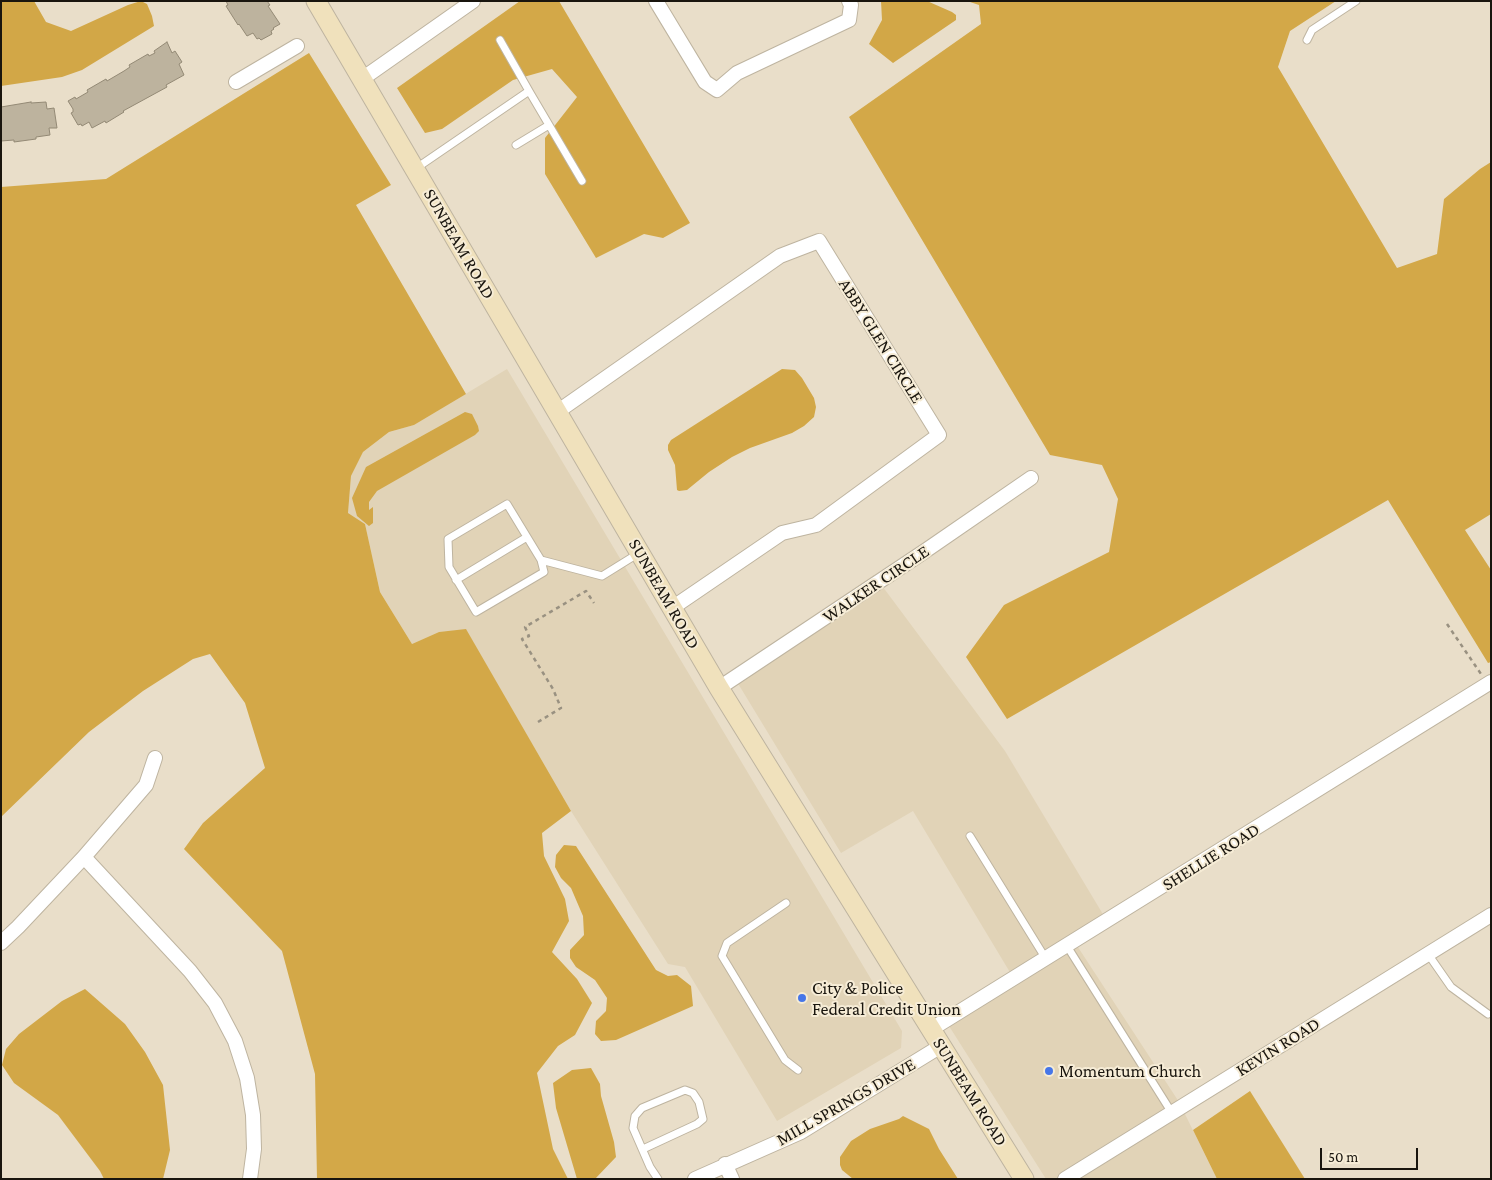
<!DOCTYPE html>
<style>
body{margin:0}
#map{position:relative;width:1492px;height:1180px;overflow:hidden;background:#e9dec9;font-family:"Crimson Pro",serif}
canvas{display:block}
.frame{position:absolute;inset:0;border:2px solid #19150e;pointer-events:none}
.scale{position:absolute;left:1320px;top:1148px;width:98px;height:22px;box-sizing:border-box;border:2px solid #19150e;border-top:0;padding-left:6px;font-size:15px;line-height:18px;white-space:nowrap;color:#19150e;-webkit-text-stroke:4px #f6ecd6;paint-order:stroke}
</style>
<div id="map">
<canvas width="1492" height="1180"></canvas>
<div class="frame"></div>
<div class="scale">50 m</div>
</div>
<script>
const ctx = document.querySelector('canvas').getContext('2d');
ctx.lineJoin = 'round';
function fill(path, color) { ctx.fillStyle = color; ctx.fill(path, 'evenodd'); }
const toPath = rows => new Path2D(rows.map(r => 'M' + r).join(''));
function stroke(path, color, width, dash) { ctx.strokeStyle = color; ctx.lineWidth = width; ctx.lineCap = dash ? 'butt' : 'round'; ctx.setLineDash(dash || []); ctx.stroke(path); }
function write(font, color, halo, rows, align = 'center') {
  ctx.font = font + ' "Crimson Pro",serif'; ctx.lineWidth = 4; ctx.setLineDash([]); ctx.textBaseline = 'middle'; ctx.strokeStyle = halo; ctx.fillStyle = color; for (const [text, x, y, turn = 0] of rows) {
    ctx.save(); ctx.translate(x, y); ctx.rotate((+turn || 0) * Math.PI / 180); ctx.textAlign = isNaN(turn) ? turn : align; if (halo) ctx.strokeText(text, 0, 0); ctx.fillText(text, 0, 0); ctx.restore();
  }
}
fill(toPath([
 [507,369,902,1031,901,1048,777,1121,685,967,668,964,571,811,466,630,439,632,412,644,380,592,365,524,348,513,351,476,363,452,389,432,414,425],
 [874,575,1005,751,1104,916,1072,938,1179,1102,1217,1179,1046,1179,942,1015,1011,974,913,811,841,853,731,672]
]), '#e1d3b7');
fill(toPath([
 [520,1,559,1,690,223,663,238,644,234,596,258,545,174,545,138,577,97,552,69,513,80,442,129,425,133,397,88],
 [967,1,1336,1,1290,31,1278,67,1397,268,1437,254,1444,199,1480,169,1491,162,1491,514,1465,530,1491,570,1491,662,1488,663,1388,500,1007,719,966,657,1004,605,1109,552,1118,499,1102,465,1050,455,849,117,981,24,979,5],
 [309,53,391,185,356,205,466,394,414,425,389,432,363,452,351,476,348,513,365,524,380,592,412,644,439,632,466,629,571,811,542,833,544,856,565,899,569,921,552,952,577,979,592,1003,575,1035,558,1046,537,1073,553,1149,568,1179,317,1179,315,1074,282,951,184,849,203,823,265,768,245,703,210,654,193,659,143,691,89,732,1,817,1,187,106,179],
 [1250,1091,1305,1179,1217,1179,1193,1130]
]), '#d3a848');
fill(toPath([
 [1,1,34,1,46,22,71,31,128,5,141,1,147,4,152,16,154,26,82,70,62,77,1,86],
 [881,1,927,1,952,12,956,15,956,20,893,63,869,44,882,20],
 [782,369,795,370,802,378,814,398,816,407,814,417,804,426,792,433,750,448,732,457,709,472,687,490,679,491,677,490,675,465,668,450,668,445,671,440],
 [465,412,472,414,478,426,479,431,475,435,377,491,369,502,369,510,373,507,373,523,369,526,357,516,352,498,366,467],
 [564,845,576,846,656,970,668,976,677,975,691,986,693,1006,616,1040,601,1041,595,1034,596,1021,606,1011,607,998,595,980,576,967,570,958,570,950,584,935,583,916,571,888,561,878,555,867,556,855],
 [85,989,125,1024,145,1052,163,1085,170,1150,163,1179,104,1179,100,1171,58,1115,14,1083,2,1065,6,1049,19,1034,62,1001],
 [591,1068,600,1084,601,1096,614,1142,616,1157,595,1179,577,1179,556,1108,553,1083,572,1070],
 [903,1116,929,1129,939,1149,958,1179,853,1179,842,1170,840,1165,840,1157,851,1141,870,1129,899,1119]
]), '#d2a747');
const building = toPath([
 [226,1,267,1,270,5,268,6,280,24,273,28,274,29,271,31,272,34,261,40,259,38,257,39,253,33,247,36,239,24,238,25,226,6,228,5,226,1],
 [167,42,172,53,175,51,182,62,179,64,184,75,166,85,167,87,123,111,124,112,106,123,105,121,92,128,89,122,82,126,81,124,78,125,71,113,73,112,73,109,68,101,75,97,76,99,88,92,87,90,106,79,107,81,124,71,130,67,129,65,148,54,149,56,155,53,154,51,167,42],
 [31,102,31,103,46,102,47,109,54,108,57,128,49,128,50,135,36,137,36,139,14,142,14,140,1,141,1,107,31,102]
]);
fill(building, '#bdb39e');
stroke(building, '#938975', 1);
const lane = toPath([
 [500,40,529,91],
 [1307,40,1312,30,1356,1],
 [516,145,549,125],
 [415,169,529,91,582,181],
 [541,560,544,572,476,612,449,567,448,539,507,504,541,560,602,576,639,553],
 [456,580,527,537],
 [970,836,1046,959],
 [786,903,727,943,722,956,785,1060,798,1070],
 [1067,946,1172,1113],
 [1428,954,1451,987,1488,1014],
 [643,1149,697,1124,703,1119,699,1102,693,1093,685,1090,642,1108,635,1116,633,1128,650,1167,658,1179]
]);
const street = toPath([
 [656,1,705,82,717,90,737,73,849,20,851,5,849,1],
 [362,79,473,1],
 [236,82,297,46],
 [557,412,780,256,819,241,939,435,816,525,782,533,672,608],
 [719,688,925,551,1031,478],
 [84,857,190,971,215,1003,235,1041,247,1078,253,1115,254,1149,250,1179],
 [1,943,18,927,84,857,146,785,155,758],
 [930,1030,1491,682],
 [725,1164,732,1179],
 [695,1179,801,1132,941,1046],
 [1065,1179,1491,915]
]);
const secondary = toPath([
 [316,1,719,688,1024,1179]
]);
stroke(lane, '#beb4a0', 9);
stroke(street, '#beb4a0', 16);
stroke(secondary, '#beb4a0', 21);
stroke(toPath([
 [1447,624,1481,674],
 [538,722,561,708,553,689,522,639,529,636,525,627,586,591,594,603]
]), '#999181', 2.5, [4, 4]);
stroke(lane, '#fff', 7);
stroke(street, '#fff', 14);
stroke(secondary, '#f0e1bc', 19);
for (const [x, y, r, color] of [
 [802,998,5,"#4676e8"],
 [1049,1071,5,"#4676e8"]
]) { const dot = new Path2D(); dot.arc(x, y, r, 0, 2 * Math.PI); ctx.fillStyle = color; ctx.fill(dot); stroke(dot, '#f6ecd6', 2); }
write('18px', '#19150e', '#f6ecd6', [
 ["SUNBEAM ROAD",459,244,60],
 ["ABBY GLEN CIRCLE",881,341,58],
 ["WALKER CIRCLE",876,584,-34],
 ["SUNBEAM ROAD",664,594,60],
 ["SHELLIE ROAD",1211,857,-32],
 ["KEVIN ROAD",1278,1047,-32],
 ["SUNBEAM ROAD",970,1092,58],
 ["MILL SPRINGS DRIVE",846,1102,-30]
]);
write('18px', '#19150e', '#f6ecd6', [
 ["City & Police",812,988],
 ["Federal Credit Union",812,1009],
 ["Momentum Church",1059,1071]
], 'left');
</script>
